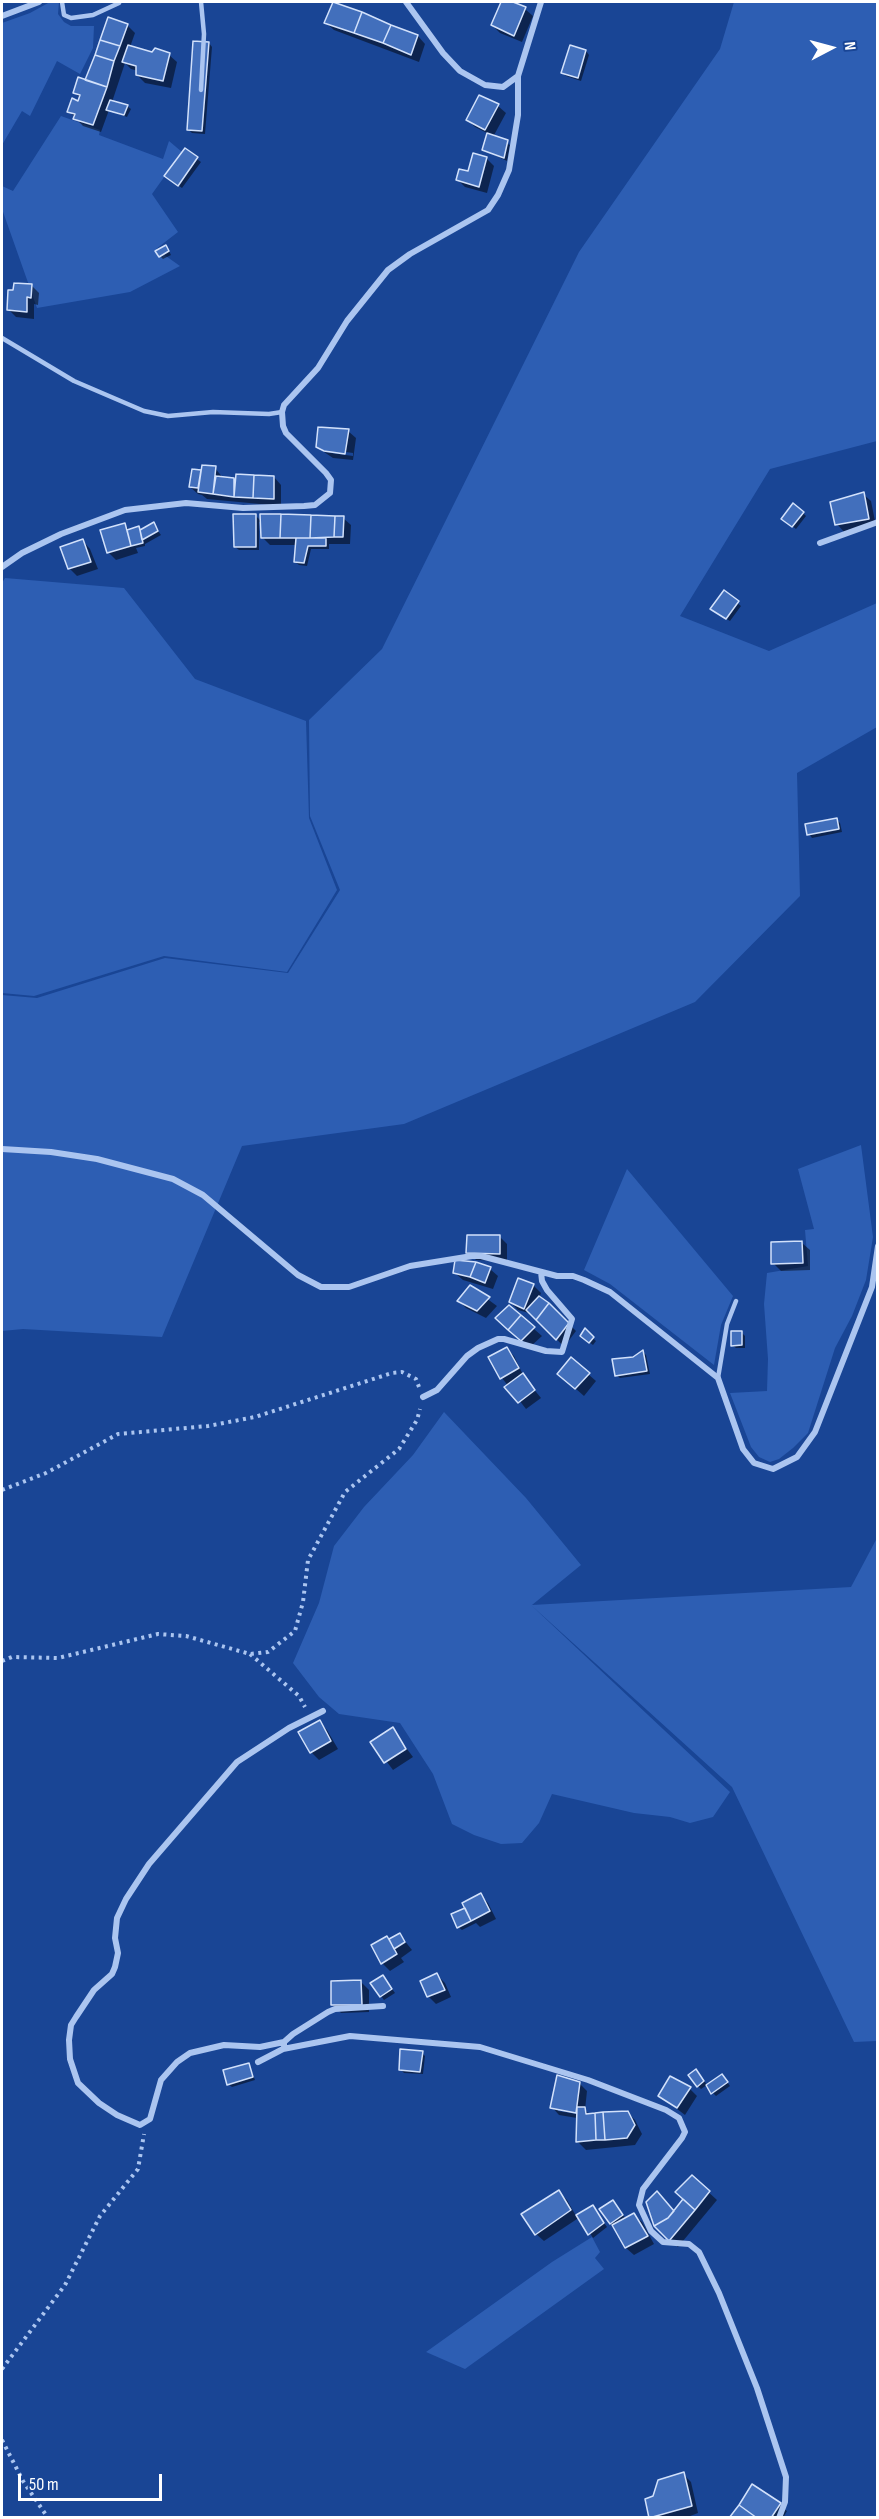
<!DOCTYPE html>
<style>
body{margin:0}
#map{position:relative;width:879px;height:2519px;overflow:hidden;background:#194595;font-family:"Sofia Sans Condensed",sans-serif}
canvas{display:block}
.frame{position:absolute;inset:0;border:3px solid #fff;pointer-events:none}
.north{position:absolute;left:801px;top:18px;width:60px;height:60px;-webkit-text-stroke:4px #194595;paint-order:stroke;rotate:84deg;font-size:16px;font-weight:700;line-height:24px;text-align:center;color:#fff}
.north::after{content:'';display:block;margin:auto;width:21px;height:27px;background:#fff;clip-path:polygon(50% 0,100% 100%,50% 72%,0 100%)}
.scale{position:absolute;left:18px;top:2474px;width:144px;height:27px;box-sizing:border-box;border:3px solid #fff;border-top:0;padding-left:8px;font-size:18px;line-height:21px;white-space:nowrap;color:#fff;-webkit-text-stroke:4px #194595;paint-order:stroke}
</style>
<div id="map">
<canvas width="879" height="2519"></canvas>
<div class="frame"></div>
<div class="north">N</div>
<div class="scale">50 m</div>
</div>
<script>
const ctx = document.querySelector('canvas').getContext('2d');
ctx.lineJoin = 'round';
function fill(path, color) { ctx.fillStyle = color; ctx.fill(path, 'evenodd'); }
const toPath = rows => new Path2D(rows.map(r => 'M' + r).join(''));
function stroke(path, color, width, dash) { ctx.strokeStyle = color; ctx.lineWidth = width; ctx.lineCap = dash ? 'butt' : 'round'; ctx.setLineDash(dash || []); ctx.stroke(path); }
fill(toPath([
 [50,2,59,2,58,14,64,22,71,26,94,26,93,48,80,74,57,61,30,116,22,111,2,145,2,23,30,13],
 [734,2,877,2,877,441,770,469,680,616,769,651,877,603,877,727,797,773,800,896,695,1002,404,1124,242,1146,162,1337,23,1329,2,1331,2,995,37,998,165,958,288,973,340,890,310,816,309,720,382,649,579,252,720,49],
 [61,116,100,130,99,135,163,159,169,141,182,152,152,194,178,232,156,249,180,266,130,292,37,308,2,209,2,186,13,191],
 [5,578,124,588,195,679,306,721,309,818,337,890,287,972,164,956,34,996,2,993,2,583],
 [861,1145,873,1237,866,1280,852,1316,835,1348,808,1433,793,1448,779,1459,770,1462,759,1457,751,1447,730,1393,767,1391,768,1359,764,1304,767,1273,808,1266,805,1230,814,1229,798,1169],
 [627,1169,733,1296,721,1325,714,1365,610,1284,584,1270],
 [444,1412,526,1498,581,1565,532,1605,851,1587,877,1538,877,2041,854,2042,732,1787,531,1605,730,1792,713,1817,690,1823,670,1817,634,1813,552,1794,539,1823,522,1843,501,1844,474,1835,452,1824,433,1774,400,1723,339,1714,319,1697,293,1663,319,1603,334,1546,364,1507,413,1455],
 [592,2237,600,2252,595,2258,604,2269,465,2369,426,2352,552,2262]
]), '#2d5eb3');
fill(toPath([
 [502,2,509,2,525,9,533,16,522,42,500,33,492,25],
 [326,23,418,36,425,44,419,62,334,30],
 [127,25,135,33,130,47,153,53,169,55,177,62,171,88,145,83,137,75,138,71,131,69,125,63,112,102,127,106,131,109,127,117,109,110,101,132,83,126,69,111,80,98,74,92,86,81],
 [209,43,212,47,205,134,192,133,189,130],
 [571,47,586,51,589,55,581,81,566,76,562,73],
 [498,106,506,113,493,137,510,145,507,161,484,150,489,134,475,127,468,120],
 [185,150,201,162,182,188,169,179],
 [486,158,494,166,487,193,465,187,458,180,469,173],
 [169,251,171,255,163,259,160,256],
 [31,285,39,293,38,305,34,304,34,319,16,317,8,309],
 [348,431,356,438,353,460,333,458,324,452,353,456,353,453,324,449,324,452,318,446],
 [215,468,223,478,237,480,274,477,281,485,281,506,207,499,202,495,198,494,190,487,193,471,202,472],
 [863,494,871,501,876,526,844,532,837,524],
 [803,513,806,516,796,529,787,522],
 [255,515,262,522,259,522,259,550,239,550,235,547],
 [343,518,351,525,350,544,329,544,329,549,311,549,307,566,299,565,295,562,297,545,270,545,262,537],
 [124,524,130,531,139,528,141,531,153,524,161,535,145,544,145,546,136,548,138,553,116,560,108,552],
 [83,541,90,549,98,569,77,576,69,568],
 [724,592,741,606,730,621,715,612],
 [837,820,840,823,842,832,812,838,809,834],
 [499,1236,507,1244,507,1261,476,1260,468,1252],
 [802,1243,810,1250,810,1270,781,1271,773,1263],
 [490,1269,498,1276,493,1289,463,1280,455,1273],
 [533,1285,541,1293,539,1298,549,1304,576,1331,564,1347,533,1314,518,1310,510,1302],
 [471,1287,497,1306,486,1318,466,1308,459,1301],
 [509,1307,542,1336,530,1347,505,1326],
 [585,1330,596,1341,593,1345,585,1339],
 [741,1332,745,1336,745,1348,736,1348,732,1345],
 [507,1349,514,1356,524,1377,541,1398,526,1409,502,1378],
 [643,1352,646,1355,650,1374,620,1378,616,1375],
 [588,1374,596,1381,584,1396,567,1381],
 [319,1722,327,1730,338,1749,319,1760,311,1752,300,1733],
 [392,1729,413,1757,393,1770,372,1742],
 [480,1895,488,1903,496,1919,480,1927,476,1923,462,1930,458,1927],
 [400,1935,412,1950,401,1958,404,1962,390,1971,382,1963,387,1938,390,1941],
 [437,1975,445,1983,451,1997,436,2004,428,1996],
 [386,1980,395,1993,384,2000,381,1996],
 [361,1982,369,1990,369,2012,341,2013,333,2005],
 [422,2053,425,2056,423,2074,404,2073,400,2069],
 [248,2064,255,2080,232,2087,228,2084],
 [699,2074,707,2085,701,2089,698,2086],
 [725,2079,730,2086,716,2096,713,2093],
 [580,2084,587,2091,585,2110,590,2115,627,2112,635,2120,642,2134,635,2145,586,2150,578,2142,577,2118,559,2115,552,2107],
 [558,2108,584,2113,583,2115,558,2111],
 [690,2089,697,2096,685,2115,660,2096],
 [692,2177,717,2200,678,2247,663,2234,675,2212,685,2200],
 [559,2192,567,2200,576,2216,593,2207,607,2227,593,2238,580,2217,544,2241,536,2234],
 [616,2205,626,2219,634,2215,642,2222,654,2244,634,2255,626,2248,602,2209],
 [683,2474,691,2482,698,2513,685,2518,651,2518,646,2500,655,2498],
 [752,2486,787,2511,783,2518,730,2518]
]), '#0007');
const building = toPath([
 [333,2,362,12,354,33,324,23,333,2],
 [501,2,513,2,526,7,514,36,491,25,501,2],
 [362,12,391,25,383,43,354,33,362,12],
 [108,17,128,24,120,46,100,40,108,17],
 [391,25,418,35,411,55,383,43,391,25],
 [100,40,120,46,114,61,95,55,100,40],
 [193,41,209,42,202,131,187,130,193,41],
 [128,45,152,52,155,48,170,53,163,81,136,75,136,66,122,62,128,45],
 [570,45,586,50,578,78,561,73,570,45],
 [95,55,114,61,107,87,85,80,95,55],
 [78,77,107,87,93,125,73,119,75,114,67,112,72,98,78,101,80,95,73,93,78,77],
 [479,95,499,104,485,130,466,120,479,95],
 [110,100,128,105,124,115,106,110,110,100],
 [487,133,508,140,504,158,482,150,487,133],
 [185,148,198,157,178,186,164,176,185,148],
 [473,153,487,157,479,187,456,180,459,169,468,171,473,153],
 [166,245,169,251,159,257,155,251,166,245],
 [14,283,32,284,31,298,27,297,27,312,7,310,8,290,13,290,14,283],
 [318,427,349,429,345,454,324,451,316,447,318,427],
 [202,465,216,466,213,494,198,492,202,465],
 [192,469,201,470,198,488,189,487,192,469],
 [236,474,254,475,253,498,234,497,236,474],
 [254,475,274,476,274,499,253,498,254,475],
 [216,476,234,478,234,497,213,494,216,476],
 [864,492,869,519,835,525,830,502,864,492],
 [793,503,804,512,792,527,781,519,793,503],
 [233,514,256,514,256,547,234,547,233,514],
 [260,514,281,514,280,538,261,538,260,514],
 [281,514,311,515,310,538,280,538,281,514],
 [311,515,335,516,334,537,310,538,311,515],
 [335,516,344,516,343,537,334,537,335,516],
 [154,522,158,531,142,540,140,530,154,522],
 [125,523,131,546,107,553,100,530,125,523],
 [139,526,143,543,131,546,127,530,139,526],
 [296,538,326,538,326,546,308,546,304,563,294,562,296,538],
 [83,539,91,562,68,569,60,547,83,539],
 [724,590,739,601,726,619,710,609,724,590],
 [837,818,839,829,807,835,805,824,837,818],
 [467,1235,500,1235,500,1254,466,1253,467,1235],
 [802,1241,803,1263,771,1264,771,1242,802,1241],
 [455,1260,476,1262,470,1277,453,1273,455,1260],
 [476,1262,491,1267,485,1283,470,1277,476,1262],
 [518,1278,534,1284,524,1309,509,1302,518,1278],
 [470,1285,490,1297,477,1311,457,1301,470,1285],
 [539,1296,549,1303,536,1320,526,1310,539,1296],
 [549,1303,569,1323,556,1340,536,1320,549,1303],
 [509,1305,521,1315,508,1330,495,1318,509,1305],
 [521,1315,535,1327,521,1341,508,1330,521,1315],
 [585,1328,594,1337,589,1343,580,1336,585,1328],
 [731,1331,742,1331,742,1345,731,1346,731,1331],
 [507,1347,519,1368,500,1379,488,1357,507,1347],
 [643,1350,647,1371,615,1376,612,1359,633,1357,643,1350],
 [571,1357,590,1373,575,1389,557,1374,571,1357],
 [523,1373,535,1390,518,1403,504,1387,523,1373],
 [320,1720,331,1741,310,1753,298,1732,320,1720],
 [393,1727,406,1749,384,1763,370,1742,393,1727],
 [481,1893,490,1911,471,1921,462,1903,481,1893],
 [465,1908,471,1921,457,1928,451,1914,465,1908],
 [400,1933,405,1942,394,1949,389,1939,400,1933],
 [387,1936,397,1954,381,1964,371,1945,387,1936],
 [437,1973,445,1990,427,1997,420,1981,437,1973],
 [383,1975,392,1989,380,1997,370,1983,383,1975],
 [361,1980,362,2005,331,2005,331,1981,361,1980],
 [400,2049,423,2051,420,2072,399,2070,400,2049],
 [249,2063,253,2077,227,2085,223,2070,249,2063],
 [696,2069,704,2081,697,2087,688,2075,696,2069],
 [722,2074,728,2082,711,2094,706,2085,722,2074],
 [557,2075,580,2082,576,2113,550,2108,557,2075],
 [670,2076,691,2087,677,2108,658,2096,670,2076],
 [577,2107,585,2107,586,2114,595,2113,596,2140,576,2142,577,2107],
 [628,2111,635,2125,627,2138,605,2140,603,2112,628,2111],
 [603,2112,605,2140,596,2140,595,2113,603,2112],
 [692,2175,710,2191,695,2210,675,2192,692,2175],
 [559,2190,571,2210,535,2235,521,2214,559,2190],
 [657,2191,674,2211,668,2218,654,2226,646,2202,657,2191],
 [683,2199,695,2210,669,2241,654,2226,668,2218,683,2199],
 [613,2200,623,2215,610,2224,599,2209,613,2200],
 [593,2205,604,2223,588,2235,576,2215,593,2205],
 [634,2213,648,2236,625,2248,612,2225,634,2213],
 [684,2472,692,2506,649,2518,645,2499,653,2496,658,2480,684,2472],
 [752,2484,781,2503,771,2518,757,2518,739,2505,752,2484],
 [739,2505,757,2518,729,2518,739,2505]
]);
fill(building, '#426fbc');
stroke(building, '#d2e1fb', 1.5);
stroke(toPath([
 [2,1490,46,1473,118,1434,208,1426,255,1417,392,1373,402,1372,416,1379,419,1387],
 [250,1654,299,1696,305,1707],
 [2,1661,12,1657,58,1658,158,1634,186,1636,250,1654,268,1652,295,1631,303,1602,308,1560,345,1492,399,1449,417,1420,420,1409],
 [2,2369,65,2285,100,2216,138,2169,144,2134],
 [2,2440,23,2481,48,2518]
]), '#abc5f0', 4, [3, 4.5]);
stroke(toPath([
 [62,2,64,15,71,18,93,15,119,3],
 [201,2,204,34,201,90],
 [2,338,74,381,144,411,168,416,213,412,269,414,282,412],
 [718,1378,727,1324,736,1301]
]), '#abc5f0', 4.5);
stroke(toPath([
 [406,2,443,53,460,71,485,85,503,87,518,76,541,2],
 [2,16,39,2],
 [820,543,878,522],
 [2,567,22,553,61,534,125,510,186,503,243,508,304,506,315,505,330,493,331,480,326,473,286,433,283,426,282,412,284,405,318,368,347,321,388,270,410,254,488,210,498,195,509,170,518,115,518,76],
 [2,1149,51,1152,97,1159,173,1179,203,1195,298,1275,321,1287,349,1287,410,1266,472,1256,481,1256,557,1276,573,1276,584,1280,610,1292,718,1378,743,1449,754,1463,773,1469,797,1457,815,1432,872,1287,878,1246],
 [423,1397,437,1390,467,1356,478,1348,498,1339,504,1339,546,1351,562,1352,572,1319,547,1290,542,1281,541,1272],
 [284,2042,260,2047,224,2045,190,2053,177,2062,161,2080,150,2119,140,2125,117,2115,99,2103,78,2083,70,2059,69,2040,71,2025,76,2017,94,1990,112,1974,115,1967,118,1953,115,1938,117,1918,126,1899,149,1864,237,1762,289,1728,323,1711],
 [284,2046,284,2042,293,2034,328,2012,335,2009,383,2006],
 [258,2062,283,2049,350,2036,480,2047,588,2080,666,2110,679,2118,685,2132,682,2138,643,2189,639,2205,651,2231,663,2242,689,2244,699,2252,719,2293,757,2388,786,2477,785,2502,779,2518]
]), '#abc5f0', 6);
</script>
